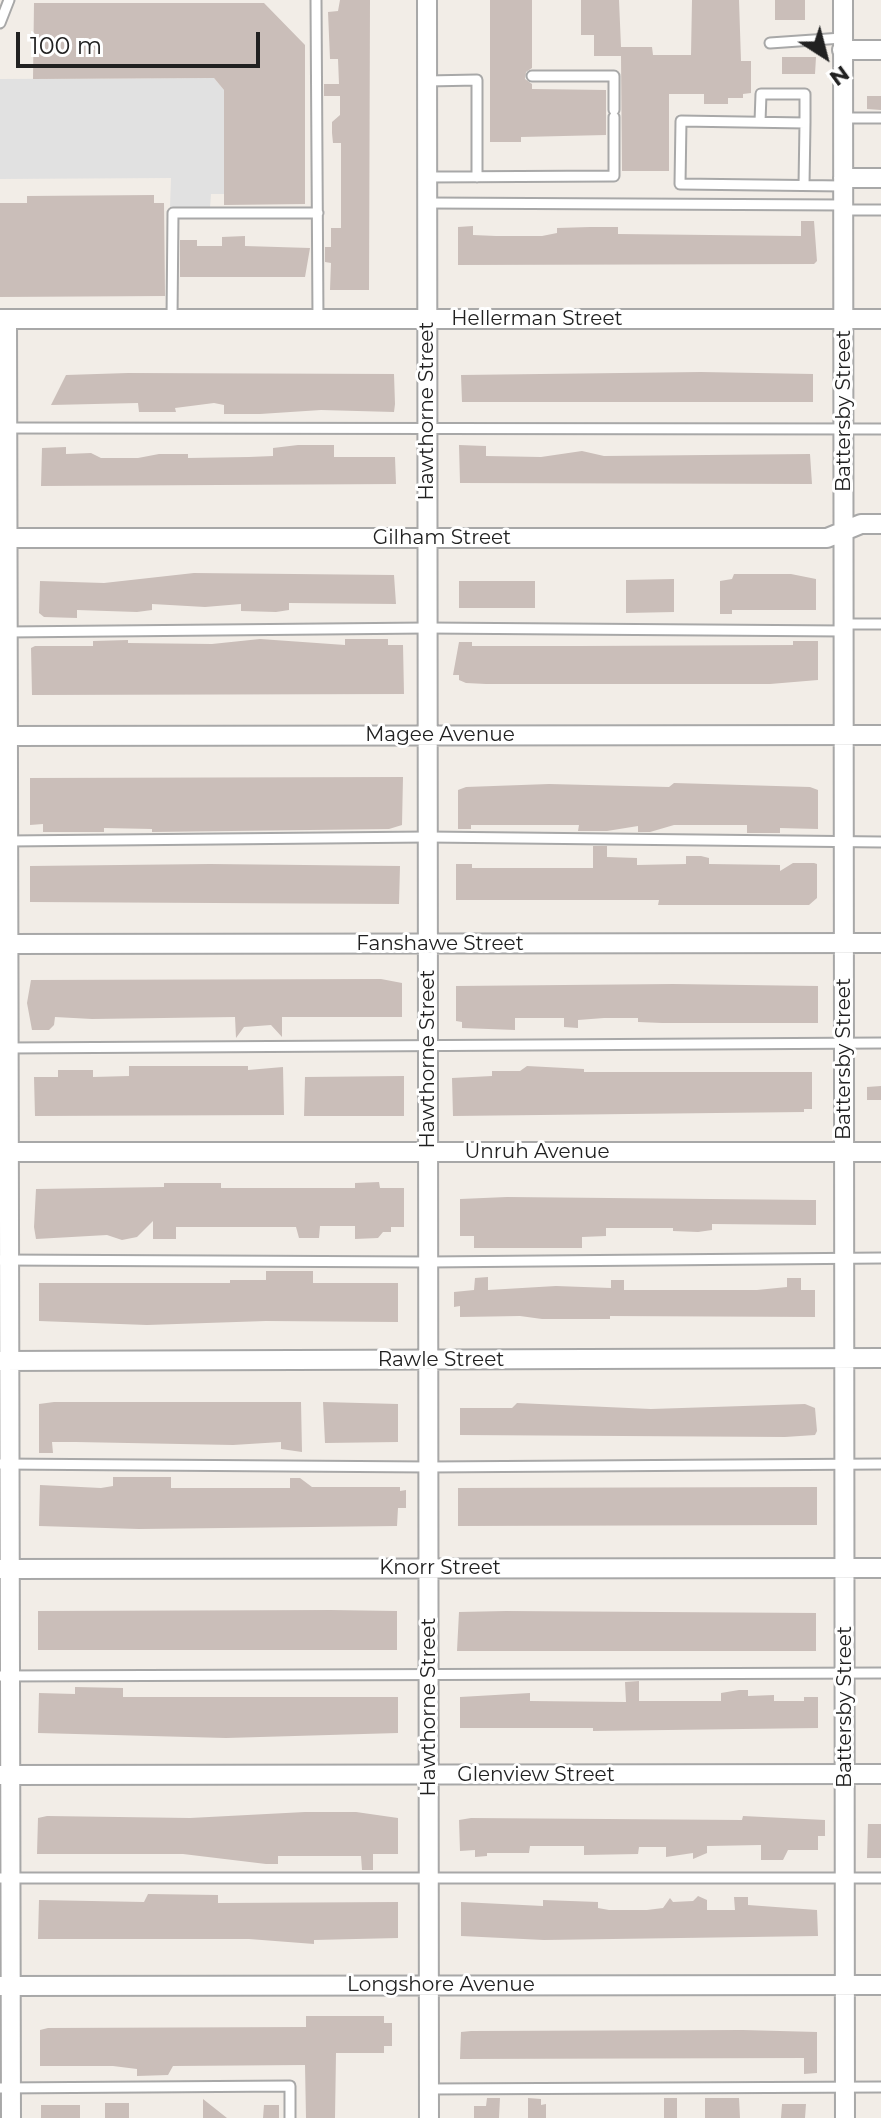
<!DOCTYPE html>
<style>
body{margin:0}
#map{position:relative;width:881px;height:2118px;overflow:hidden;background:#f2ede7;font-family:Montserrat,sans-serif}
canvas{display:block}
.north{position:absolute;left:785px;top:16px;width:80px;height:80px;-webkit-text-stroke:6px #fff;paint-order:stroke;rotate:144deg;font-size:22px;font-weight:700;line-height:32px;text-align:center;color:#212121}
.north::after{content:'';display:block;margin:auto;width:28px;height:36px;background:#212121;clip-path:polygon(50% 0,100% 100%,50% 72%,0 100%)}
.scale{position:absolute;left:16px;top:32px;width:244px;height:36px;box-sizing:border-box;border:4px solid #212121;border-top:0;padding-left:10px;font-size:24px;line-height:28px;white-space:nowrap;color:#212121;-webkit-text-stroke:6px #fff;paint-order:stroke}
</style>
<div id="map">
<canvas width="881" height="2118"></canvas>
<div class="north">N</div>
<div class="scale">100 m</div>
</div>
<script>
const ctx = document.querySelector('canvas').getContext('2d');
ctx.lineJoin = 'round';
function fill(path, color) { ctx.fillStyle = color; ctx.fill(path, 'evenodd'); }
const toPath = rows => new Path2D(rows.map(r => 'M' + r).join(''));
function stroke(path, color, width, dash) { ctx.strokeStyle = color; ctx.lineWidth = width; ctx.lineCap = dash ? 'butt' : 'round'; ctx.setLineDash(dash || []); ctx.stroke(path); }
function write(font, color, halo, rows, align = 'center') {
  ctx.font = font + ' Montserrat,sans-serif'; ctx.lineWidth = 6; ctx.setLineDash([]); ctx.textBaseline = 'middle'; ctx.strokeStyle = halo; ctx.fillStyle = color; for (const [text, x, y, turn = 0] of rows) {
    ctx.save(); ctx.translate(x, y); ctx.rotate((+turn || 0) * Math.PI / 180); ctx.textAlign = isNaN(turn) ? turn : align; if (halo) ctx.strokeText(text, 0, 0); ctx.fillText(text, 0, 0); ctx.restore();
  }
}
fill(toPath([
 [214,78,224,90,224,194,211,194,210,208,170,208,171,178,0,179,0,79]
]), '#e1e1e1');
fill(toPath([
 [340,0,370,0,369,290,330,290,331,263,325,262,325,247,331,247,331,228,341,228,341,143,333,143,332,133,332,122,340,115,340,96,324,96,324,84,339,84,338,59,330,59,328,12,338,11],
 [490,0,532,0,532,68,526,72,525,79,532,84,532,89,606,90,606,135,521,137,521,142,490,142],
 [581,0,619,0,621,47,652,47,653,55,691,55,692,0,739,0,741,61,751,61,751,93,743,94,743,98,728,98,728,104,704,104,704,94,669,94,669,171,622,171,621,56,594,56,594,35,581,35],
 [775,0,805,0,805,20,775,20],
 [34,3,264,3,305,45,305,204,224,205,224,90,214,78,33,79],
 [782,57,816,57,815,74,782,74],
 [867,96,881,96,881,110,867,109],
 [154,195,154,203,164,203,165,296,0,297,0,203,27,203,27,196],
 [801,221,814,221,817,261,814,264,458,265,458,227,473,226,473,235,496,236,542,236,557,233,557,228,590,227,618,227,618,234,801,236],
 [245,236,245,246,310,248,305,277,180,277,180,240,197,240,197,246,222,246,222,237],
 [701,372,813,374,813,402,462,402,461,375],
 [128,373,394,374,395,404,394,412,321,410,260,414,224,414,224,405,214,403,175,408,176,412,139,412,138,403,51,405,66,375],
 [298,445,334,445,334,457,395,457,396,484,41,486,42,448,66,447,66,454,91,453,101,458,138,458,159,454,188,454,188,458,249,457,273,456,273,448],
 [459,445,486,446,486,456,541,457,582,451,604,456,810,454,812,484,460,483],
 [194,573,394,575,396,604,289,603,289,610,276,612,241,611,241,604,205,607,152,604,152,610,137,612,77,610,77,618,44,617,39,613,40,581,104,583],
 [734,574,791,574,816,579,816,610,732,610,732,614,720,614,720,581,732,579],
 [674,579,674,612,626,613,626,580],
 [459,581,535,581,535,608,459,608],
 [260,639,345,645,345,639,388,639,388,645,403,645,404,694,32,695,31,648,35,646,93,646,93,641,128,640,128,643,212,644],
 [793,641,818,641,818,680,770,684,486,684,466,683,459,680,459,675,453,675,459,642,472,642,472,646,581,646,793,645],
 [403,777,402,825,389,829,152,832,152,829,104,828,104,832,43,832,43,824,30,825,30,778],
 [674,783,810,787,818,790,818,829,780,828,780,833,747,833,747,825,674,825,650,832,638,832,638,826,607,831,578,831,579,825,471,825,471,829,458,829,458,790,466,787,549,784,669,787],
 [593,846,607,846,607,857,637,858,637,865,686,864,686,856,701,856,709,858,709,864,780,865,780,871,793,863,814,863,817,864,817,898,809,905,658,905,659,900,456,900,456,864,472,864,472,868,593,868],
 [210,864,400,866,399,904,30,902,30,866],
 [381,979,402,983,402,1017,282,1017,282,1037,271,1025,244,1027,236,1038,235,1017,92,1019,55,1017,54,1025,49,1030,32,1030,27,1003,31,980],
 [673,984,818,986,818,1023,662,1023,638,1022,638,1018,604,1018,578,1020,578,1028,564,1027,564,1018,515,1018,515,1030,462,1028,462,1022,456,1021,456,986],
 [129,1066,248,1066,248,1070,283,1067,284,1115,35,1116,34,1077,58,1077,58,1070,93,1070,93,1077,129,1076],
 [527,1066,584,1069,584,1072,812,1072,812,1109,804,1109,804,1112,453,1116,452,1078,492,1076,492,1071,520,1071],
 [404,1076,404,1116,304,1116,305,1077],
 [881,1086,881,1100,867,1100,867,1087],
 [379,1182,380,1188,404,1188,404,1227,391,1227,391,1232,383,1232,378,1238,355,1239,355,1226,320,1226,319,1238,299,1238,296,1227,176,1227,176,1239,153,1239,153,1221,137,1237,122,1240,107,1235,36,1239,34,1227,36,1189,164,1187,164,1183,221,1183,221,1188,355,1188,355,1183],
 [507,1197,812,1200,816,1200,816,1225,712,1224,712,1230,698,1232,673,1231,673,1228,606,1228,606,1236,582,1237,582,1248,474,1248,474,1236,460,1236,460,1199],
 [266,1271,313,1271,313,1283,398,1283,398,1322,266,1321,147,1325,39,1321,39,1283,230,1283,230,1280,266,1280],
 [488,1277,488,1290,556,1286,611,1288,611,1280,624,1280,624,1290,757,1290,787,1287,787,1278,801,1278,801,1290,815,1290,815,1317,610,1316,610,1319,542,1319,520,1316,460,1317,460,1306,454,1307,454,1292,474,1290,475,1278],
 [54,1402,301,1402,302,1452,281,1449,281,1442,233,1445,76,1442,52,1442,53,1453,39,1453,39,1404],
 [323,1402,398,1404,398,1442,325,1443],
 [517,1403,651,1409,805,1404,815,1408,817,1431,815,1435,785,1437,460,1435,460,1408,512,1408],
 [113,1477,171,1477,171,1488,290,1488,290,1478,300,1478,312,1487,400,1487,400,1491,406,1490,406,1508,398,1508,397,1526,139,1529,39,1526,40,1485,101,1488,113,1486],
 [817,1487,817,1525,458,1526,458,1488],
 [331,1610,397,1611,397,1650,38,1650,38,1611],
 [506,1611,816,1613,816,1651,457,1651,459,1612],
 [639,1681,639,1701,721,1701,721,1693,739,1690,748,1690,748,1696,774,1695,774,1701,804,1701,804,1697,818,1697,818,1728,593,1731,593,1728,460,1728,460,1697,530,1693,530,1701,626,1702,625,1682],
 [75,1687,123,1688,123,1697,398,1697,398,1733,226,1738,38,1733,39,1693,75,1694],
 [305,1812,356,1812,398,1818,398,1854,373,1854,373,1870,362,1870,361,1856,278,1856,278,1864,266,1864,183,1854,37,1854,38,1818,47,1816,190,1818],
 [743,1816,825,1820,825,1836,818,1836,818,1850,788,1850,783,1860,761,1860,761,1845,707,1846,707,1853,693,1859,693,1853,666,1857,666,1847,639,1847,638,1854,584,1855,584,1846,530,1846,529,1853,487,1853,487,1856,475,1857,475,1850,460,1851,459,1820,471,1818,742,1820],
 [868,1824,881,1824,881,1858,867,1858],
 [148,1894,218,1895,218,1903,398,1902,398,1938,314,1940,314,1944,249,1939,38,1939,39,1900,144,1902],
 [698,1896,707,1900,707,1910,735,1910,734,1897,748,1897,748,1905,817,1910,818,1936,544,1940,461,1936,461,1902,543,1906,543,1900,598,1902,598,1908,609,1910,647,1910,663,1908,670,1898,673,1902,693,1901],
 [306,2016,384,2016,384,2023,392,2023,392,2046,384,2046,384,2053,336,2053,335,2118,306,2118,305,2065,173,2066,168,2075,137,2076,137,2069,113,2066,40,2066,40,2030,48,2028,306,2027],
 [743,2030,817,2032,817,2073,804,2074,804,2058,460,2059,461,2032,471,2031],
 [487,2098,500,2098,499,2118,474,2118,474,2106,486,2106],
 [528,2098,541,2099,541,2105,546,2104,546,2118,528,2118],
 [664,2098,677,2098,677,2118,664,2118],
 [705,2098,739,2098,740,2118,705,2118],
 [203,2099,227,2118,203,2118],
 [105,2103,129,2103,129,2118,105,2118],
 [782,2104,806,2104,805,2118,781,2118],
 [41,2105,80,2105,80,2118,41,2118],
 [264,2105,279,2105,279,2118,263,2118]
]), '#cabeb9');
const lane = toPath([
 [316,0,318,319],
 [0,23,9,0],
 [770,43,842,38],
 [532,76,614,76,614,110],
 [427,81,477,80,477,177],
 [843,118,881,118],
 [760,122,761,94,805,94,805,123],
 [427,177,614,176,614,117],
 [804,185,805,123,681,121,680,184,843,186],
 [427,203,843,205],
 [843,210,881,210],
 [172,319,173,213,318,213],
 [4,428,881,429],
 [844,624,881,624],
 [7,632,427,628,844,631],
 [8,841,428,837,881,842],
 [8,1048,881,1043],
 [0,1260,428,1262,881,1258],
 [0,1464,429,1467,881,1464],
 [0,1676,881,1673],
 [0,1878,881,1878],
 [0,2088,290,2086,290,2118],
 [429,2089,881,2087]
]);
const street = toPath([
 [427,0,429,2118],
 [843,0,845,2118],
 [842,50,881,50],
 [843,178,881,178],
 [0,319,881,319],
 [7,319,11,2118],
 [0,538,827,538,861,524,881,524],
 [0,736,881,735],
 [0,944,881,943],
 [0,1152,881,1152],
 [0,1361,881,1358],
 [0,1569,881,1568],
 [0,1775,881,1774],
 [0,1986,881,1985]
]);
stroke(lane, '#a8a8a8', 13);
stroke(street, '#a8a8a8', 22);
stroke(lane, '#fff', 9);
stroke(street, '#fff', 18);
write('20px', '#212121', '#fff', [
 ["Hellerman Street",537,319],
 ["Hawthorne Street",427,411,-90],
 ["Battersby Street",844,411,-90],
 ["Gilham Street",442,538],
 ["Magee Avenue",440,735],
 ["Fanshawe Street",440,944],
 ["Hawthorne Street",428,1059,-90],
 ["Battersby Street",844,1059,-90],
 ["Unruh Avenue",537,1152],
 ["Rawle Street",441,1360],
 ["Knorr Street",440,1568],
 ["Hawthorne Street",429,1707,-90],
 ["Battersby Street",845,1707,-90],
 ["Glenview Street",536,1775],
 ["Longshore Avenue",441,1985]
]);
</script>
